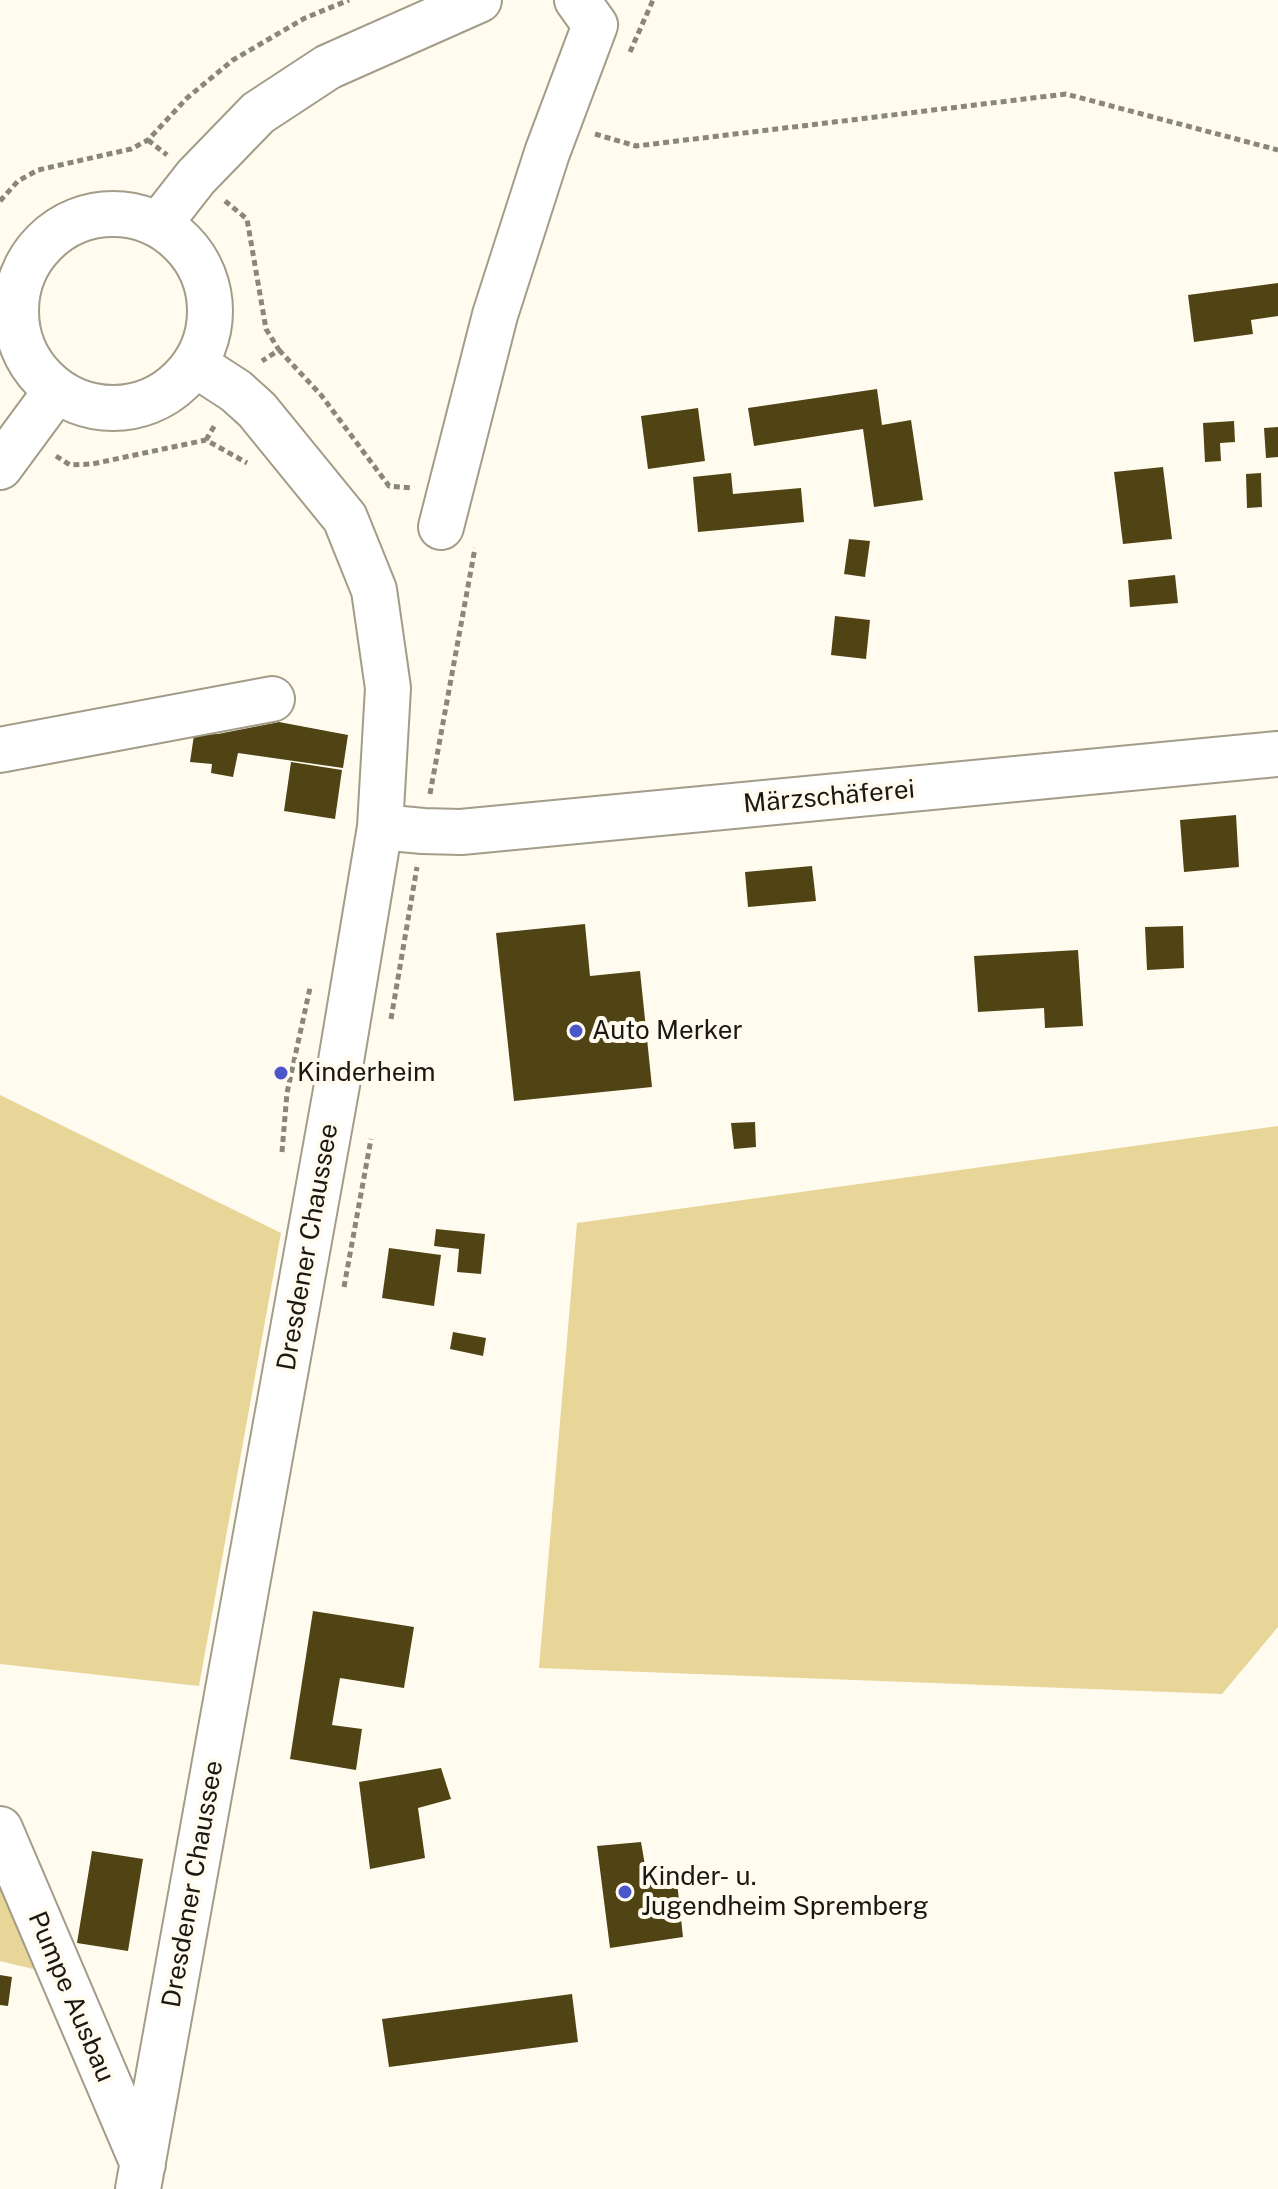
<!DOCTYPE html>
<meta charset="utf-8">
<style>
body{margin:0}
canvas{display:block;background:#fffbef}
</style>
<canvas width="1278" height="2189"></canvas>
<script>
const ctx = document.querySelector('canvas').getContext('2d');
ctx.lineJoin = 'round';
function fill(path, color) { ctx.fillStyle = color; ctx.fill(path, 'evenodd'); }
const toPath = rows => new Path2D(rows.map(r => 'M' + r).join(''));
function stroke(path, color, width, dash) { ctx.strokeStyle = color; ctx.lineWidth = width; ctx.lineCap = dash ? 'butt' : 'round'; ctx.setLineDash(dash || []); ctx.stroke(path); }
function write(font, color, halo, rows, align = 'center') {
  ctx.font = font + ' "Public Sans",sans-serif'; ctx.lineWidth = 8; ctx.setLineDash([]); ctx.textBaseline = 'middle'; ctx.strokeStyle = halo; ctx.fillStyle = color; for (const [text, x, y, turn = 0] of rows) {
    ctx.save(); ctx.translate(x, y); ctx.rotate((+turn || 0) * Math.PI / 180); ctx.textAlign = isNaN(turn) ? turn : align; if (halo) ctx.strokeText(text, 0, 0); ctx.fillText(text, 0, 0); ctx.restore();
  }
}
fill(toPath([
 [0,1095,281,1233,199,1686,0,1664],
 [1278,1126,1278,1627,1222,1694,539,1668,577,1223],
 [0,1829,62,1976,0,1961]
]), '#e8d699');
fill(toPath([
 [1278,283,1278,316,1251,320,1253,334,1194,342,1188,295],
 [877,389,882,425,911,420,923,500,874,507,863,429,754,446,748,408],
 [698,408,705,461,648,469,641,416],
 [1234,421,1235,442,1220,443,1221,461,1205,462,1203,423],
 [1278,427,1278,457,1266,458,1264,428],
 [1163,467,1172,539,1123,544,1114,472],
 [731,473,733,494,801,488,804,522,698,532,693,477],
 [1261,473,1262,507,1247,508,1246,474],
 [849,539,870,541,865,577,844,574],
 [1175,575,1178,603,1130,607,1128,580],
 [835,616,870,620,866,659,831,655],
 [279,722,348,735,343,768,238,753,233,777,211,773,212,764,190,762,194,735,218,734],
 [291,762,342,770,335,819,284,811],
 [1236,815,1239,867,1184,872,1180,820],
 [812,866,816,901,748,907,745,872],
 [585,924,590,976,640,971,652,1087,514,1101,496,933],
 [1183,926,1184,968,1147,970,1145,927],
 [1078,950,1083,1026,1045,1028,1044,1008,978,1012,974,956],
 [755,1122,756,1147,734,1149,731,1123],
 [436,1229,485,1234,481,1274,457,1272,459,1249,434,1246],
 [389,1248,441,1255,434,1306,382,1298],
 [453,1332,486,1338,483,1356,450,1349],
 [313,1611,414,1627,404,1688,340,1678,332,1725,362,1729,356,1770,290,1759],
 [441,1768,451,1799,418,1808,425,1858,370,1869,359,1782],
 [641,1842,647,1877,676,1873,683,1937,610,1948,597,1846],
 [92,1851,143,1859,128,1951,77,1943],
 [0,1975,12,1977,8,2006,0,2005],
 [572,1994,578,2042,389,2067,382,2019]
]), '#504415');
const minor = toPath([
 [0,467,56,391],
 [441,527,495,315,547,153,595,25,577,0],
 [0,750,272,699],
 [380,827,423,831,461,832,1278,754],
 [0,1829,143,2164],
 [138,2189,337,1085,380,827,388,688,374,590,345,518,257,410,236,391,196,365]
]);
const major = toPath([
 '16 311a97 97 0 1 1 194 0a97 97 0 1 1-194 0Z',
 [160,223,196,177,258,113,328,67,479,0]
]);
stroke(minor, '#a29c89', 48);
stroke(major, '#a29c89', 48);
stroke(toPath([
 [630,52,653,0],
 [595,134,636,146,1066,94,1278,150],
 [148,140,167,155],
 [0,201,18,181,38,170,131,149,148,140,187,98,233,60,305,18,349,0],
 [225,201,247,219,266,329,279,350,262,361],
 [279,350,321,395,389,486,413,488],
 [206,440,216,423],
 [56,456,70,465,92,464,206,440,247,463],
 [430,794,475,548],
 [391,1019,417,867],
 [282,1152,287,1093,310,988],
 [344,1287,371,1139]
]), '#89867c', 5, [6, 4]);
stroke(minor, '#fff', 44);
stroke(major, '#fff', 44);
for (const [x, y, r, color] of [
 [576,1031,8,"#4b56cb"],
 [281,1073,8,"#4b56cb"],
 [625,1892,8,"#4b56cb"]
]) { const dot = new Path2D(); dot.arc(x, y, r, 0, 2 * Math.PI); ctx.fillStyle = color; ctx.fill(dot); stroke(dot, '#fffbef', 3); }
write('26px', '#1a1811', '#fffbef', [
 ["Märzschäferei",829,797,-5],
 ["Dresdener Chaussee",308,1247,-80],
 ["Dresdener Chaussee",193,1884,-80],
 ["Pumpe Ausbau",71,1997,67]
]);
write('26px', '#1a1811', '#fffbef', [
 ["Auto Merker",592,1031],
 ["Kinderheim",297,1073],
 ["Kinder- u.",641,1877],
 ["Jugendheim Spremberg",641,1907]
], 'left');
</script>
